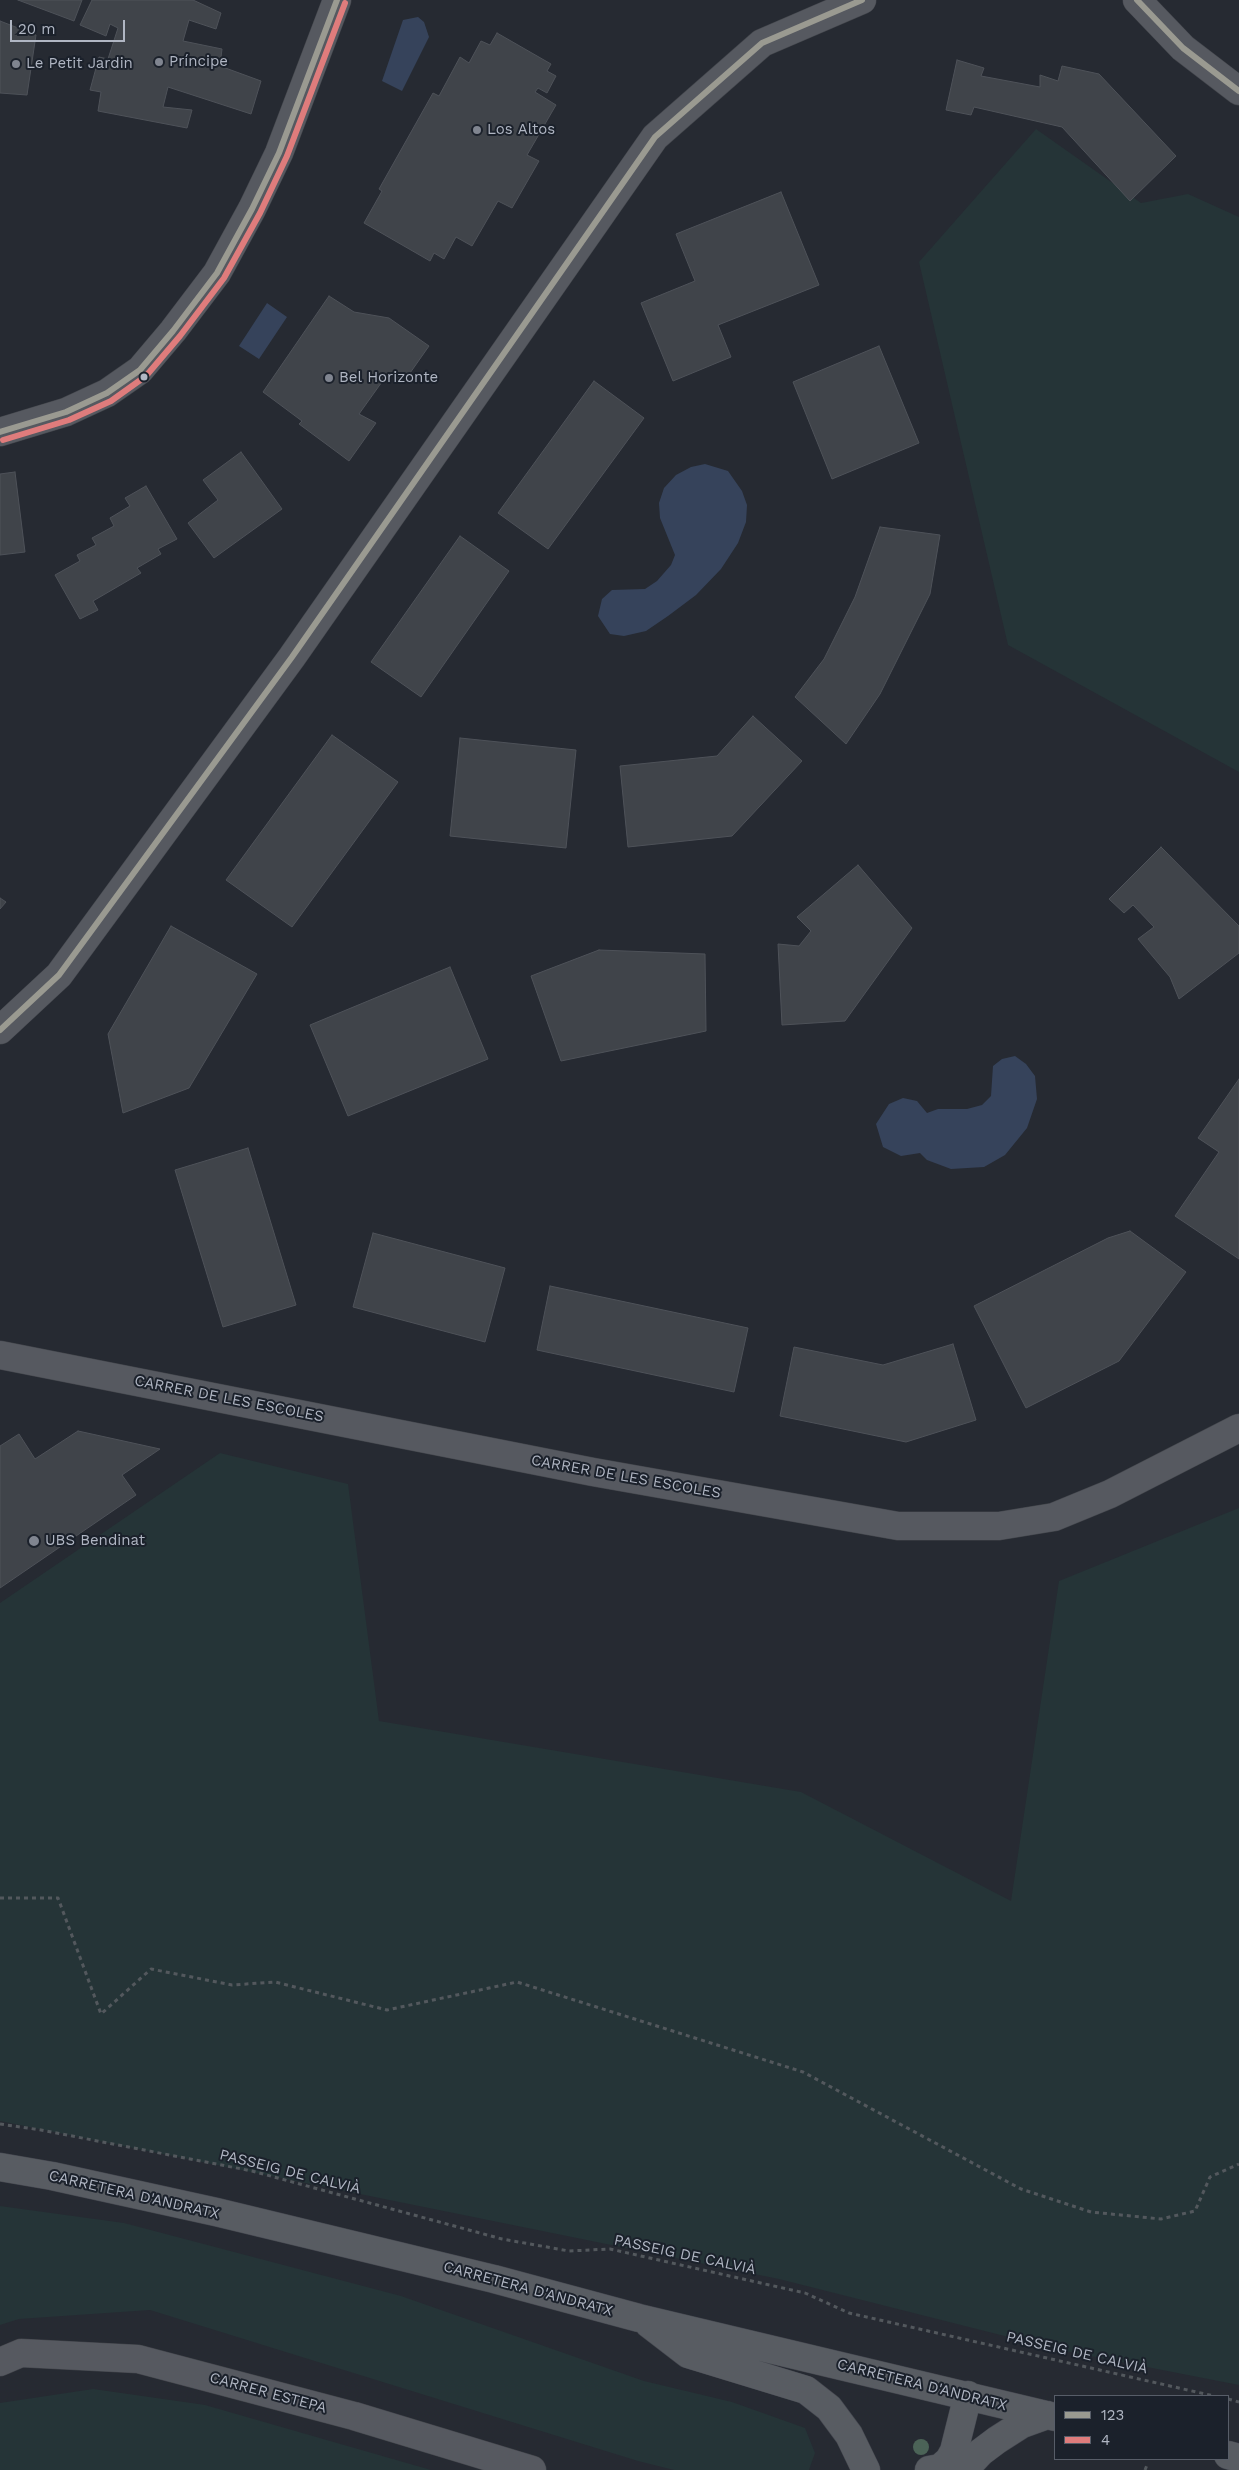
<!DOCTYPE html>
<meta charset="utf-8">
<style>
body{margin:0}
#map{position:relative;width:1239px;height:2470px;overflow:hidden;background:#262a32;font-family:"Work Sans",sans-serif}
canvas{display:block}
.legend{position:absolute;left:1054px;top:2395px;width:175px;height:65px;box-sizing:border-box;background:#1b212b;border:1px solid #575d68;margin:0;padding:6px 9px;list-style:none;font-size:15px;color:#b0b6c3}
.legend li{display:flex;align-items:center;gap:10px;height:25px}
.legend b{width:25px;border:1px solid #575d68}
.scale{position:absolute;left:10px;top:20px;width:115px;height:22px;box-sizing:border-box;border:2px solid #b0b6c3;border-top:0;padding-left:6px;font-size:15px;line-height:18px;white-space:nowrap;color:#b0b6c3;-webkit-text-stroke:4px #1b212b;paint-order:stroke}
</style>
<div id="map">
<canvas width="1239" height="2470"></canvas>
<ul class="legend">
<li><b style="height:6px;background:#9a9a91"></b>123</li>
<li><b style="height:6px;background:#df7c7c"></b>4</li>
</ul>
<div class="scale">20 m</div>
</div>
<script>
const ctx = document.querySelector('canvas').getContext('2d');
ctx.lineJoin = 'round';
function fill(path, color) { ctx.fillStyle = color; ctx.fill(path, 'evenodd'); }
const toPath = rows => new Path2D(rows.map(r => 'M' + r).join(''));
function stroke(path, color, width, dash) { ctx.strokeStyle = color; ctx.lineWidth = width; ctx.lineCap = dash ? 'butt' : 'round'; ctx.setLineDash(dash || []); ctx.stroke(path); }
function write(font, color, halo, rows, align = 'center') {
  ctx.font = font + ' "Work Sans",sans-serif'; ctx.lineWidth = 4; ctx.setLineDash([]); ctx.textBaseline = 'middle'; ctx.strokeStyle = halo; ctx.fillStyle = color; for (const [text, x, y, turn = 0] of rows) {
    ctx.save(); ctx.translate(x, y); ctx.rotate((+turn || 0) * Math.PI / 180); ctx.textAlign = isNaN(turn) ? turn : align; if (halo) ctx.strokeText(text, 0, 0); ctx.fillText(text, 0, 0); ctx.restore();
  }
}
fill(toPath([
 [1036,129,1141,203,1188,194,1239,217,1239,772,1008,645,919,262],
 [220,1453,348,1484,379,1721,801,1792,1011,1901,1059,1581,1239,1508,1239,2385,1060,2350,779,2279,0,2121,0,1603],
 [0,2206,124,2223,401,2296,644,2381,732,2402,805,2428,815,2453,809,2470,674,2470,638,2461,150,2310,19,2319,0,2325],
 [93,2389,205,2405,431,2470,0,2470,0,2403]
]), '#253437');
fill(toPath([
 [418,17,424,22,429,37,402,91,382,81,403,20],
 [267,303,287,317,259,359,239,346],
 [705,464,728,471,742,491,747,505,746,522,738,543,721,569,696,595,668,616,646,631,624,636,610,634,598,616,602,599,612,590,645,589,657,581,671,565,675,555,660,518,659,503,664,488,676,475,691,467],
 [1015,1056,1026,1064,1035,1076,1037,1099,1027,1128,1005,1155,984,1167,951,1169,927,1160,920,1153,901,1156,883,1147,876,1124,889,1104,903,1098,917,1101,927,1113,938,1109,967,1109,982,1105,991,1096,993,1066,1002,1059]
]), '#36435b');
const building = toPath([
 [18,0,82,0,74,21,18,0],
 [92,0,193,0,221,13,216,29,189,20,183,41,222,49,220,66,261,81,251,114,168,87,163,107,192,110,187,128,98,111,101,92,90,90,99,57,108,59,118,28,110,24,106,36,80,25,92,0],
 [0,21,36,35,27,95,0,93,0,21],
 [497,33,551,64,547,71,556,76,547,93,538,88,535,92,556,105,527,155,539,161,512,208,498,201,472,246,456,237,444,259,434,253,430,261,364,223,382,191,379,189,433,93,439,96,460,57,469,63,481,41,490,45,497,33],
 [957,60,984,68,981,76,1040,87,1040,75,1058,81,1062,66,1099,74,1176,156,1130,201,1062,127,974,107,971,115,946,110,957,60],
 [781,192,819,285,718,325,731,357,673,381,641,303,695,281,676,234,781,192],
 [329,296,354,312,389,318,429,346,403,383,389,372,359,414,376,423,349,461,299,424,302,421,263,392,329,296],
 [879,346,919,443,832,479,793,382,879,346],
 [594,381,644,418,548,549,498,513,594,381],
 [241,452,282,509,214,558,188,523,218,500,203,480,241,452],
 [15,472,25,552,0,555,0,474,15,472],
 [146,486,177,539,158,549,161,554,137,568,141,573,93,601,98,610,80,619,55,575,80,561,77,555,96,545,92,538,114,526,110,518,130,506,125,498,146,486],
 [880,527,940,535,930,594,880,694,846,744,795,697,824,659,855,597,880,527],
 [460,536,509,571,421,697,371,662,460,536],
 [753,716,802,761,732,836,628,847,620,766,717,756,753,716],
 [332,735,398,782,292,927,226,880,332,735],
 [460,738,576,750,566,848,450,836,460,738],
 [1161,847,1239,926,1239,953,1179,999,1170,977,1138,939,1154,927,1133,905,1124,913,1109,899,1161,847],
 [858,865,912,928,845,1021,782,1025,778,944,799,946,811,931,797,917,858,865],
 [0,898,6,902,0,909,0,898],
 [171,926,257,974,189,1088,123,1113,108,1034,171,926],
 [599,950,705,954,706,1031,561,1061,531,976,599,950],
 [450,967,488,1059,348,1116,310,1025,450,967],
 [1239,1079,1239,1259,1175,1216,1219,1152,1198,1138,1239,1079],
 [248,1148,296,1305,223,1327,175,1170,248,1148],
 [1130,1231,1186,1272,1119,1361,1026,1408,974,1306,1108,1238,1130,1231],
 [373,1233,505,1268,485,1342,353,1307,373,1233],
 [550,1286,748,1328,734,1392,537,1350,550,1286],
 [953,1344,976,1420,906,1442,780,1416,794,1347,883,1365,953,1344],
 [78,1431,160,1449,122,1475,136,1495,0,1588,0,1446,19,1434,35,1459,78,1431]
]);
fill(building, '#40444a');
stroke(building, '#4e5259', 1);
const street = toPath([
 [1137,0,1183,48,1239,91],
 [0,432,66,412,107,393,140,370,173,331,217,273,252,209,279,153,337,0],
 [0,1030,59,975,292,657,655,137,762,43,862,0],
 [0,1355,593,1472,898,1526,999,1526,1054,1517,1110,1494,1239,1428],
 [0,2362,21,2353,138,2359,354,2416,532,2470]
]);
const primary = toPath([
 [0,2167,52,2176,216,2212,494,2279,639,2318,1055,2417],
 [649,2324,688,2354,806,2390,829,2408,849,2435,866,2470],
 [1228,2455,1239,2458],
 [929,2470,940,2468,949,2460,954,2451,968,2395],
 [964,2470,981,2452,997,2440,1022,2424,1047,2415]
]);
stroke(street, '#42454b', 29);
stroke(primary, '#44474f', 29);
stroke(toPath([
 [0,1898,58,1898,101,2014,151,1969,232,1985,275,1982,387,2010,517,1982,803,2072,1021,2189,1091,2212,1161,2219,1195,2211,1210,2177,1239,2164],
 [0,2124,41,2130,252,2171,502,2239,569,2251,610,2249,805,2293,849,2313,1214,2396],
 [1228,2399,1239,2402],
 [1145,2470,1147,2465]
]), '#53585d', 3, [4, 4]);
stroke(street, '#565960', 28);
stroke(primary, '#585c62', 28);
stroke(toPath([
 [1137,0,1183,48,1239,91],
 [0,432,66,412,107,393,140,370,173,331,217,273,252,209,279,153,337,0],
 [0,1030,59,975,292,657,655,137,762,43,862,0]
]), '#9a9a91', 6);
stroke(toPath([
 [3,440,69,420,111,401,146,376,180,336,224,278,260,213,287,156,345,3]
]), '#df7c7c', 6);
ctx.fillStyle = '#4b6357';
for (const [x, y] of [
 [921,2447]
]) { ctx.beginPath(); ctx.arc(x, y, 8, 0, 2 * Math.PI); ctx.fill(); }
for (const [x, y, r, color] of [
 [159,62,5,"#808590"],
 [16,64,5,"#808590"],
 [477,130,5,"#808590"],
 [144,377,4.5,"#b0b6c3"],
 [329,378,5,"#808590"],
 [34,1541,6,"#808590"]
]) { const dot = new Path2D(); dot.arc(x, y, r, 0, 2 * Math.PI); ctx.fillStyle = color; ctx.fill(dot); stroke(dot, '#1b212b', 2); }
write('15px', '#b0b6c3', '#1b212b', [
 ["Príncipe",169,62],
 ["Le Petit Jardin",26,64],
 ["Los Altos",487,130],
 ["Bel Horizonte",339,378],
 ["UBS Bendinat",45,1541]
], 'left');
write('15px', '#b0b6c3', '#1b212b', [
 ["CARRER DE LES ESCOLES",229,1399,11],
 ["CARRER DE LES ESCOLES",626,1477,10],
 ["PASSEIG DE CALVIÀ",290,2172,14],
 ["CARRETERA D'ANDRATX",134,2195,13],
 ["PASSEIG DE CALVIÀ",685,2255,12],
 ["CARRETERA D'ANDRATX",528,2289,15],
 ["PASSEIG DE CALVIÀ",1077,2353,13],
 ["CARRETERA D'ANDRATX",922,2385,14],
 ["CARRER ESTEPA",268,2393,15]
]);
</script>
